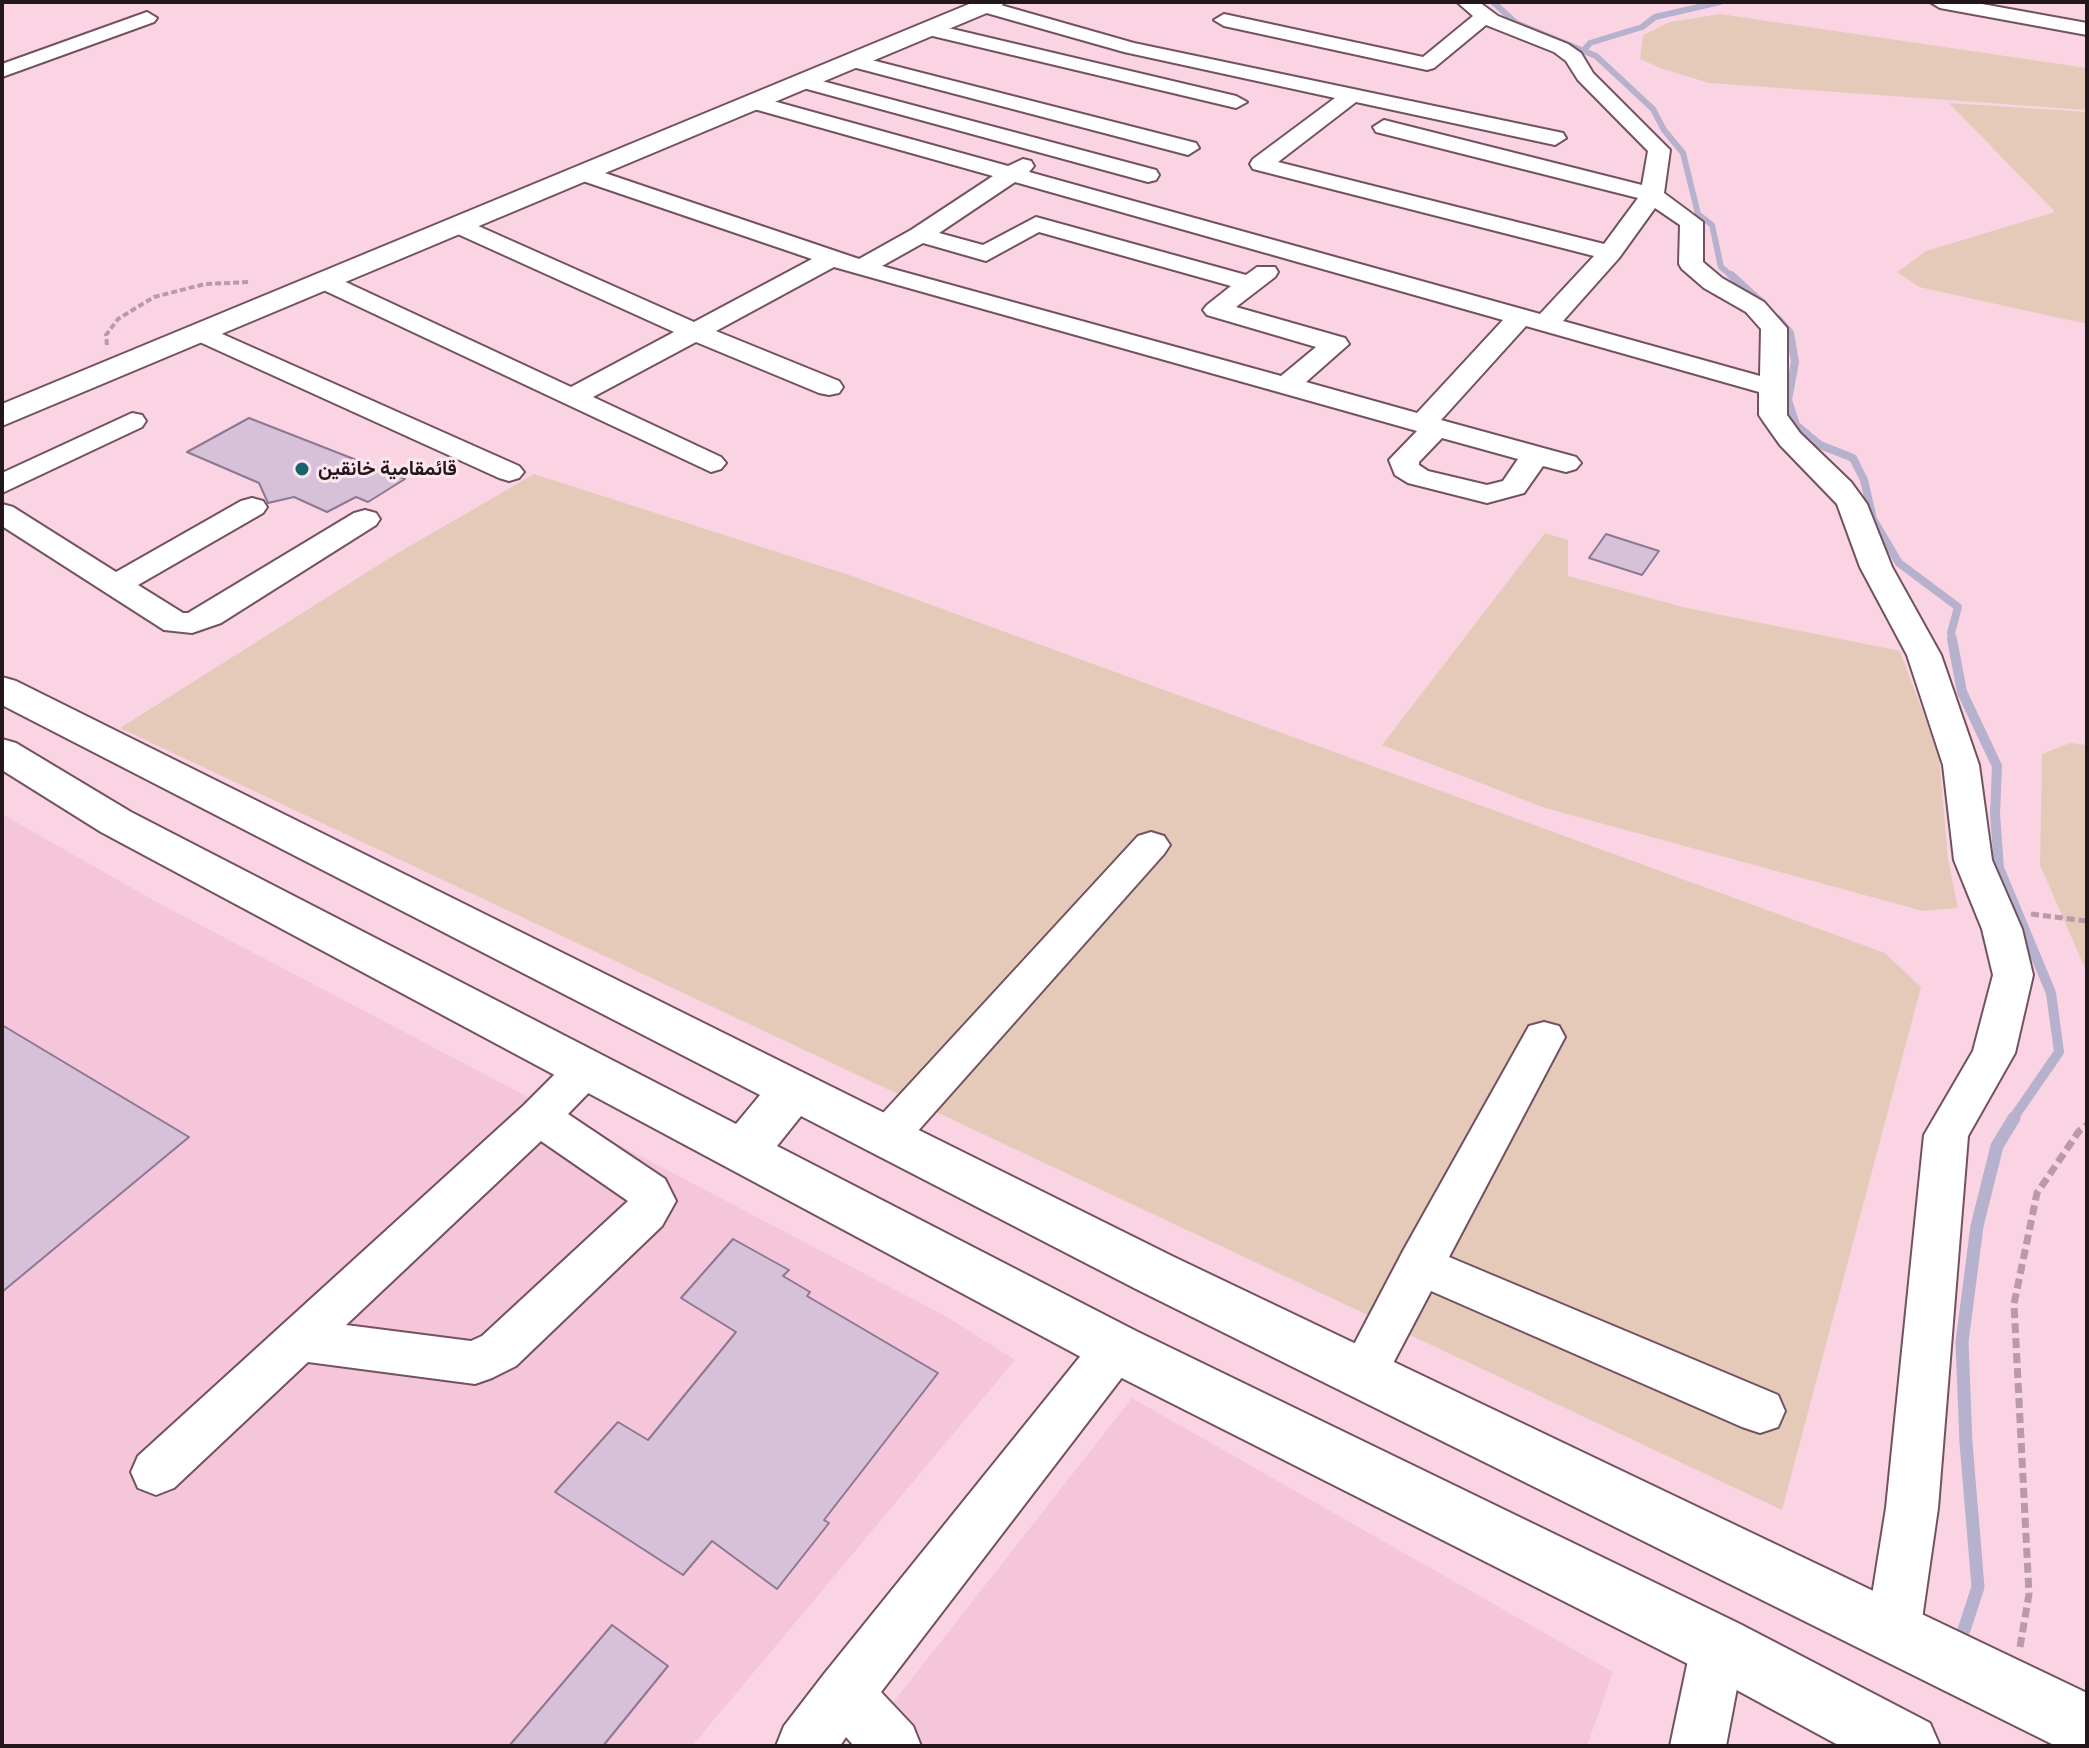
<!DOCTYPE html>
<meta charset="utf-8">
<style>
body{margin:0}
#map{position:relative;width:2089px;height:1748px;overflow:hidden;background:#fbd4e3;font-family:"Public Sans",sans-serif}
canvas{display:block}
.frame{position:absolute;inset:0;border:4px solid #24171c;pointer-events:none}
</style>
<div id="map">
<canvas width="2089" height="1748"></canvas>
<div class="frame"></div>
</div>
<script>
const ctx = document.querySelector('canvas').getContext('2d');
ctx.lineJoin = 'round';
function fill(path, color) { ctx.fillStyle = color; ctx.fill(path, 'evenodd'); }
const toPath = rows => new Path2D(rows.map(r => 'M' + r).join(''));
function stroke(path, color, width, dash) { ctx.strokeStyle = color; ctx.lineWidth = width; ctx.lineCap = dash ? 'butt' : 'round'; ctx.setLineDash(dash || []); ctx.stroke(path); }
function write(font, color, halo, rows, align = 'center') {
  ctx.font = font + ' "Public Sans",Vazirmatn,sans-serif'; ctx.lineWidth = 6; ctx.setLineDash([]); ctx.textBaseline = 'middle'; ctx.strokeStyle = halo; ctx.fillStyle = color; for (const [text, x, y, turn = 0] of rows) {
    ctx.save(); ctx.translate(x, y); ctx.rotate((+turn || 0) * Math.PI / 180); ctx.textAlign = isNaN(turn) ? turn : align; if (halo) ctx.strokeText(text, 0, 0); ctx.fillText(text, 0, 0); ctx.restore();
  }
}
fill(toPath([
 [2,814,153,900,949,1318,1015,1360,692,1746,2,1746],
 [1132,1398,1613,1672,1587,1746,859,1746]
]), '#f5c6d9');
fill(toPath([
 [1720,14,2087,68,2087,110,1709,83,1660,68,1640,59,1643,35,1670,22],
 [1949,103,2087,112,2087,324,1919,287,1897,272,1926,251,2055,212],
 [534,474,852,576,1885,953,1921,987,1782,1510,120,728,391,557],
 [1545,533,1568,540,1568,576,1687,608,1900,651,1939,756,1948,859,1958,908,1923,911,1545,808,1382,745],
 [2070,743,2087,745,2087,973,2040,865,2042,754]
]), '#e6cab9');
stroke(toPath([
 [1493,2,1516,23,1596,56,1653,109,1664,130,1683,153,1698,214,1712,225,1721,267,1733,277],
 [1584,50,1590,43,1642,27,1655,17,1720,2]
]), '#b6b1cd', 6);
stroke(toPath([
 [1731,275,1764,305],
 [1778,319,1790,333,1795,362,1788,400,1796,425,1820,445,1853,458,1864,480,1873,519,1899,563,1958,607,1951,633,1953,641]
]), '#b6b1cd', 8);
stroke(toPath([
 [1952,639,1962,692,1997,766,1995,814,1999,868,2051,993,2059,1052,2012,1120]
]), '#b6b1cd', 10);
stroke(toPath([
 [1964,1630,1978,1587,1966,1443,1962,1342,1977,1226,1997,1146,2014,1118]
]), '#b6b1cd', 13);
const building = toPath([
 [249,418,405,479,368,502,356,497,327,512,294,497,268,503,259,483,187,452,249,418],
 [1606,534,1659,551,1642,575,1589,558,1606,534],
 [2,1025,189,1137,2,1292,2,1025],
 [733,1239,789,1270,783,1276,810,1292,807,1296,938,1373,824,1520,829,1523,777,1589,712,1541,683,1575,555,1492,618,1422,648,1440,736,1332,681,1298,733,1239],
 [612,1625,668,1666,603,1746,509,1746,612,1625]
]);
fill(building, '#d6c1d9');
stroke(building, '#8e7791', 2);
const minor = toPath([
 [976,2,990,2,1134,43,1563,133,1566,138,1555,145,1356,102,1278,162,1604,244,1638,198,1376,132,1373,127,1384,120,1642,185,1648,151,1578,80,1566,61,1554,52,1486,25,1434,68,1427,70,1224,26,1214,20,1224,14,1423,57,1473,16,1457,2,1479,2,1498,16,1568,44,1581,53,1593,73,1670,150,1664,193,1703,222,1703,262,1722,278,1764,302,1787,328,1787,415,1800,433,1851,482,1867,504,1892,567,1941,655,1979,765,1992,860,2022,929,2033,975,2015,1053,1968,1136,1938,1508,1920,1633,1912,1652,1893,1660,1874,1652,1866,1633,1886,1508,1924,1135,1973,1051,1993,975,1982,929,1954,860,1943,765,1907,655,1860,567,1837,504,1780,445,1763,421,1759,415,1759,392,1526,326,1441,420,1576,457,1581,463,1576,469,1566,472,1543,466,1524,493,1487,503,1408,483,1395,475,1389,460,1417,431,834,267,716,331,839,381,843,387,839,393,829,395,819,393,696,342,593,397,721,457,726,463,721,469,711,472,317,287,313,282,317,277,326,274,335,277,571,387,674,332,451,231,447,226,451,221,467,221,694,322,812,259,577,179,574,174,577,169,593,169,859,259,911,230,993,176,747,107,744,102,755,96,1008,166,1023,159,1031,161,1034,166,1029,172,1540,314,1594,256,1253,169,1250,164,1253,159,1335,98,1124,52,976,10,973,6,976,2],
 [1015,182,1503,320,1417,413,1306,382,1349,344,1345,338,1236,307,1275,277,1278,272,1275,267,1257,267,1246,275,1036,217,983,245,939,233,1015,182],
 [1655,208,1680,225,1679,264,1682,269,1704,288,1746,312,1761,329,1760,376,1563,321,1619,258,1655,208],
 [1039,232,1231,286,1207,305,1203,310,1207,315,1316,347,1281,376,882,266,923,243,986,261,1039,232],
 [1442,438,1518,459,1503,481,1487,485,1428,471,1419,465,1419,462,1442,438],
 [1930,2,1971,2,2087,23,2087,35,1940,8,1930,2],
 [147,12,157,18,154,22,2,77,2,64,147,12],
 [927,23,1236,96,1247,102,1236,108,920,33,917,29,927,23],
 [852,55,1196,143,1199,148,1188,155,845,65,842,61,852,55],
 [803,76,1156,170,1159,175,1156,180,1148,182,796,86,793,82,803,76],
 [202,325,519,466,524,472,519,478,509,481,499,478,193,339,189,333,193,327,202,325],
 [132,413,142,415,146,421,142,427,2,493,2,473,132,413],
 [252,498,263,501,267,507,263,513,138,585,183,613,188,613,354,513,365,510,376,513,380,519,376,525,221,623,192,633,164,630,2,526,2,504,13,507,116,572,241,501,252,498],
 [1151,832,1164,836,1170,845,1164,854,901,1150,886,1155,871,1150,864,1138,871,1126,1138,836,1151,832],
 [1544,1022,1559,1026,1565,1037,1449,1257,1778,1395,1785,1411,1778,1427,1760,1433,1742,1427,1431,1291,1379,1390,1362,1396,1345,1390,1338,1375,1403,1251,1529,1026,1544,1022],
 [586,1053,601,1058,607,1069,601,1080,568,1114,665,1179,676,1201,662,1226,516,1366,492,1378,475,1384,308,1362,174,1488,156,1495,138,1488,131,1472,138,1456,524,1105,571,1058,586,1053],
 [541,1141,628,1201,482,1336,471,1341,346,1325,541,1141],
 [1116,1327,1133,1333,1140,1348,1133,1363,881,1692,913,1726,921,1746,854,1746,846,1737,840,1746,776,1746,784,1726,824,1674,1099,1333,1116,1327],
 [1718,1619,1737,1627,1745,1646,1726,1746,1670,1746,1691,1646,1699,1627,1718,1619]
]);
const major = toPath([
 [974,2,1004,2,1001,7,2,426,2,404,974,2],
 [2,677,16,681,1174,1257,2087,1693,2087,1746,2056,1746,1136,1289,801,1116,777,1146,1136,1331,1740,1624,1930,1723,1940,1746,1840,1746,1696,1668,1096,1365,101,832,2,770,2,739,16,743,131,812,736,1124,760,1095,2,705,2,677]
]);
stroke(minor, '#735260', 4);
stroke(major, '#735260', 4);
stroke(toPath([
 [107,345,106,335,118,319,154,297,205,284,250,282]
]), '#b99aa6', 4, [6, 3]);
stroke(toPath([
 [2031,914,2087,921]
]), '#b99aa6', 5, [8, 4]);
stroke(toPath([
 [2020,1647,2029,1594,2014,1304,2037,1193,2079,1131,2087,1125]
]), '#b99aa6', 7, [10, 5]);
fill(minor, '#fff');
fill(major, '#fff');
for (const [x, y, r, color] of [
 [302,469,8,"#17656c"]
]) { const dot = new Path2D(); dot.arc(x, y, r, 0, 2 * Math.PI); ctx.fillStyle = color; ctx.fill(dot); stroke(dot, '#fee6ef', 3); }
write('bold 20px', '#24171c', '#fee6ef', [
 ["قائمقامية خانقين",318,469]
], 'left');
</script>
